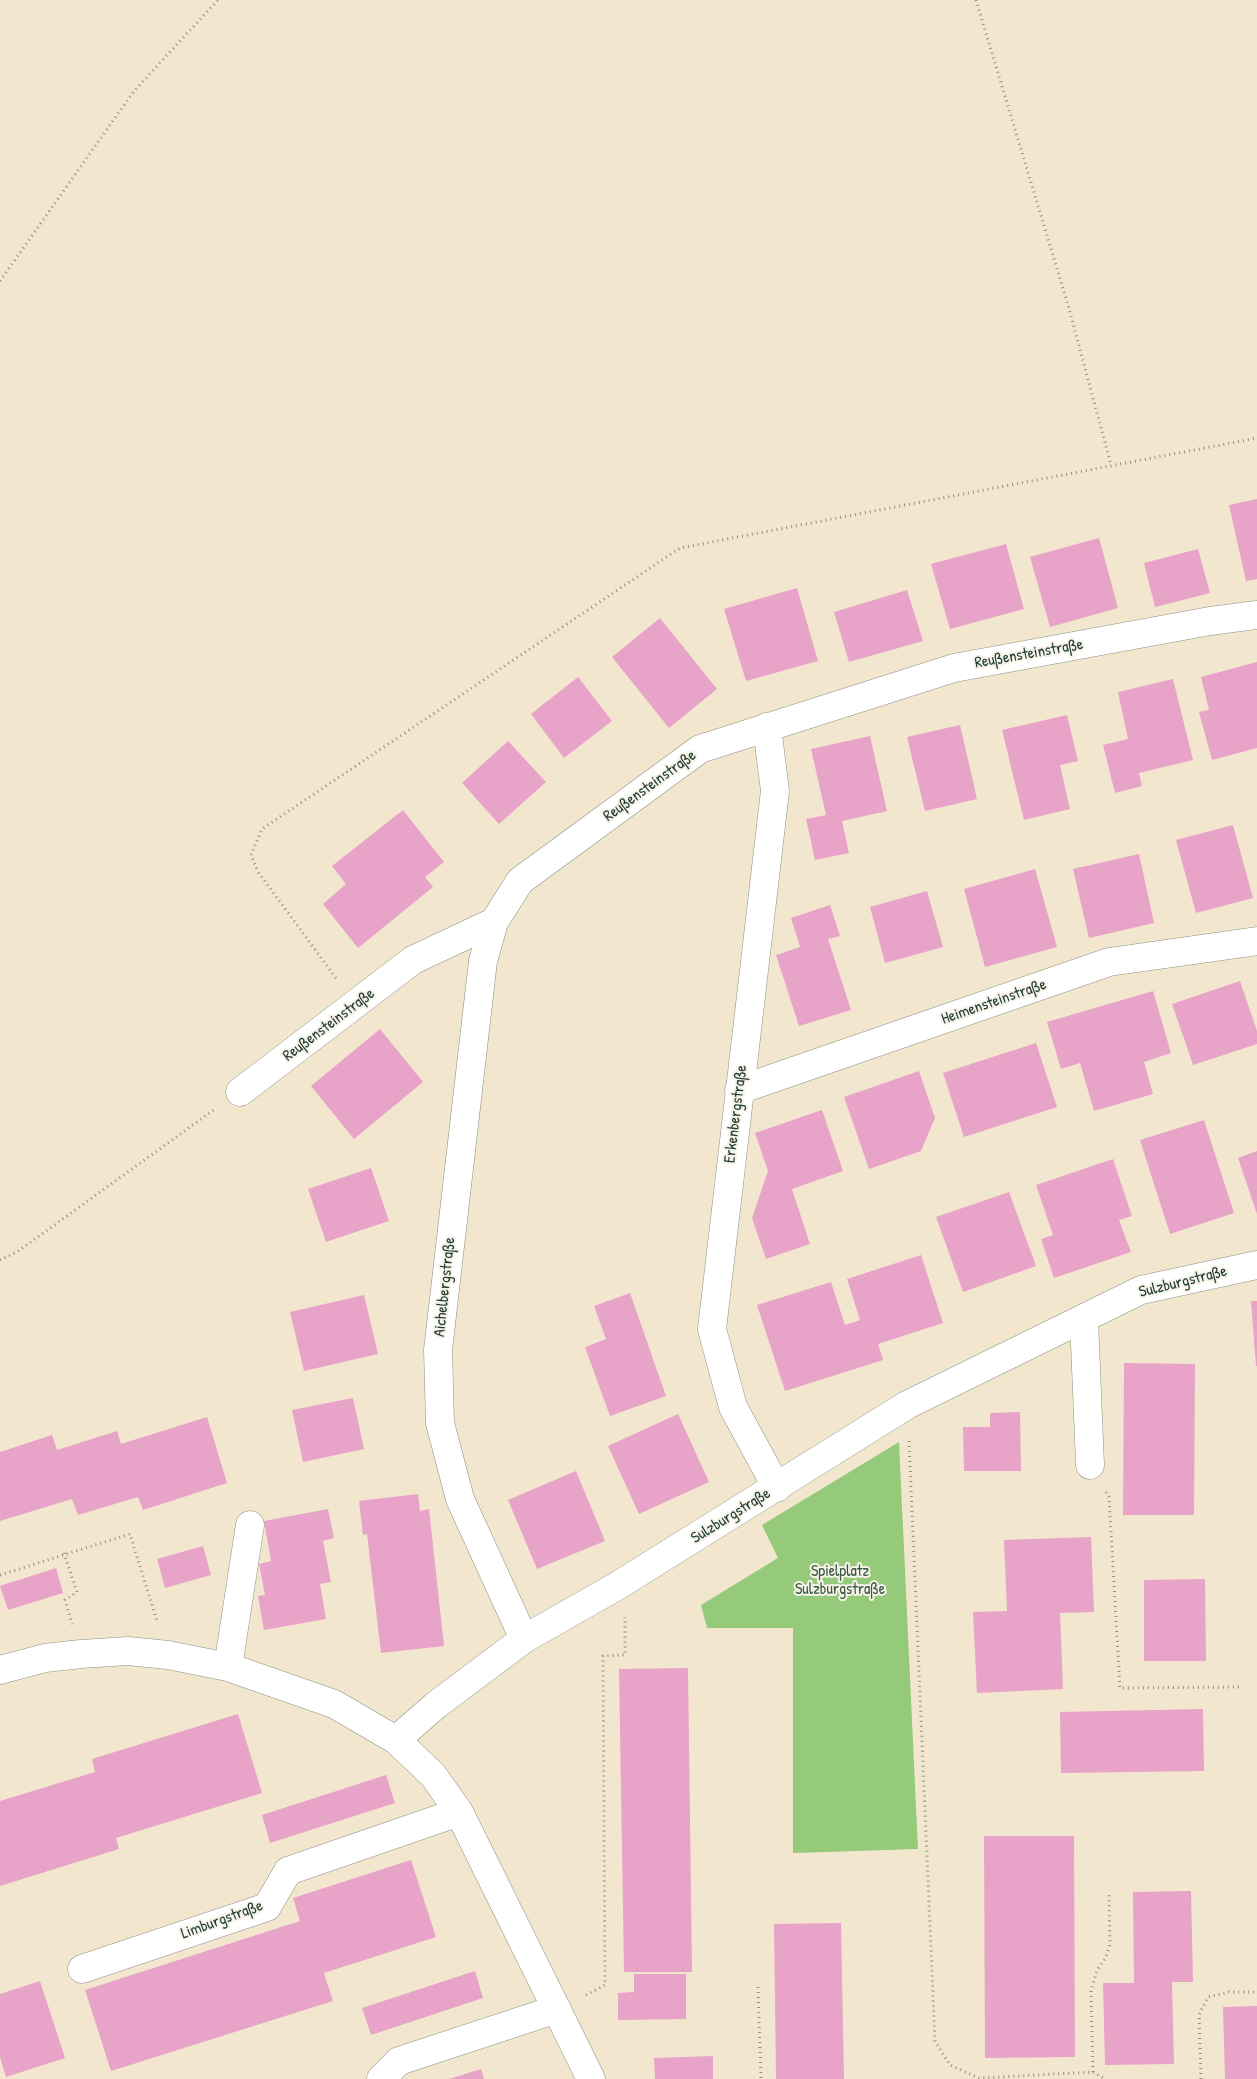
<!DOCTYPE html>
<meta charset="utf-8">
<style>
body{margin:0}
canvas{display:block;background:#f3e6ce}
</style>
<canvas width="1257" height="2079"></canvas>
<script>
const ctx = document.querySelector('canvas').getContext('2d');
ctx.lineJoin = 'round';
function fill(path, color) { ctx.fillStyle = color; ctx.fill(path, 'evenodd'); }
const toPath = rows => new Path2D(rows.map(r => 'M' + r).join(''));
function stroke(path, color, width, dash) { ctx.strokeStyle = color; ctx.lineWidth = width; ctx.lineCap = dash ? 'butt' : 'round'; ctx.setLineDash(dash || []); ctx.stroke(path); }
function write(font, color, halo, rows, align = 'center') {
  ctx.font = font + ' "Patrick Hand",sans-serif'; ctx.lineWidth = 4; ctx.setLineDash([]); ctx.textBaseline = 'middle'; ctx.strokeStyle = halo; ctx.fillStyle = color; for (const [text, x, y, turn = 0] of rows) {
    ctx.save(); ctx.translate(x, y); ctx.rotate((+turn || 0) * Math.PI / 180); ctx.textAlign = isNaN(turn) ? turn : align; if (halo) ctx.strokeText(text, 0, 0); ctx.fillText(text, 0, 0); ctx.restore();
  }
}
fill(toPath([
 [899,1442,918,1849,793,1853,793,1628,707,1628,701,1605,778,1558,762,1525]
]), '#95ca7b');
fill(toPath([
 [1257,499,1257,579,1246,581,1229,505],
 [1099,538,1118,608,1050,627,1030,557],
 [1006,544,1024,609,950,629,931,564],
 [1198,549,1210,593,1155,607,1144,563],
 [797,588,818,661,746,681,724,609],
 [907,590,923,641,849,662,834,612],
 [660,618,717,689,669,728,612,657],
 [1257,662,1257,748,1212,760,1199,712,1209,710,1201,677],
 [578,677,612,721,564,758,531,714],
 [1173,679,1193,760,1139,773,1142,786,1115,793,1103,745,1128,739,1118,692],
 [1067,715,1078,761,1060,765,1070,809,1024,820,1002,730],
 [960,725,977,799,925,811,907,737],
 [870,736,887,811,842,821,849,853,815,860,806,819,826,815,811,749],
 [508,741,546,782,499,824,462,783],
 [403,810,444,862,425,877,433,887,358,948,323,904,346,884,332,866],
 [1233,825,1253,898,1196,913,1176,840],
 [1139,854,1154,923,1089,938,1073,869],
 [1035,869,1057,947,985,967,964,889],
 [927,891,943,947,885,963,870,907],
 [830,905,840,936,828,939,851,1010,799,1026,776,955,800,947,791,918],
 [1240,981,1257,1031,1257,1044,1193,1065,1172,1004],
 [1153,991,1171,1053,1144,1062,1153,1094,1094,1111,1080,1063,1061,1069,1047,1022],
 [380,1029,423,1082,354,1139,311,1086],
 [1036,1043,1057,1107,964,1137,943,1073],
 [919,1071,935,1118,921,1151,869,1169,844,1097],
 [822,1110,843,1171,792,1189,810,1244,766,1259,752,1218,768,1171,755,1133],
 [1204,1120,1234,1213,1170,1234,1140,1140],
 [1257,1151,1257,1214,1238,1158],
 [1113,1159,1132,1216,1119,1220,1131,1252,1054,1278,1041,1239,1053,1235,1036,1185],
 [371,1168,389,1221,326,1242,308,1189],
 [1009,1192,1036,1266,963,1292,936,1217],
 [921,1255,943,1323,878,1344,883,1360,785,1391,757,1305,831,1282,845,1325,860,1320,847,1279],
 [630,1293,666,1396,610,1416,585,1347,606,1339,594,1306],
 [364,1295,378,1354,304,1371,290,1312],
 [1251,1301,1257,1301,1257,1366,1256,1366],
 [1124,1363,1195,1364,1194,1515,1123,1515],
 [353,1398,364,1449,303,1462,292,1410],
 [1020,1412,1021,1471,964,1471,963,1427,990,1427,990,1413],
 [678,1414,709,1482,639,1514,608,1446],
 [207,1417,227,1483,143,1510,138,1497,78,1515,72,1499,0,1521,0,1452,52,1435,57,1450,117,1431,121,1444],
 [576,1471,605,1541,537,1569,508,1500],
 [418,1494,420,1511,429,1509,444,1646,381,1653,367,1534,363,1535,359,1501],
 [328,1509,334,1538,323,1541,331,1582,320,1584,326,1619,264,1630,258,1596,265,1595,259,1564,271,1561,264,1521],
 [1091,1537,1094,1612,1060,1613,1063,1689,977,1693,973,1612,1007,1611,1004,1540],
 [203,1546,211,1575,165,1588,157,1559],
 [56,1568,63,1593,8,1610,0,1586],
 [1205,1579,1206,1661,1144,1661,1144,1580],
 [688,1668,692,1972,624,1972,619,1669],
 [1203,1709,1204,1771,1061,1773,1060,1712],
 [238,1714,262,1793,116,1838,119,1849,0,1886,0,1801,95,1772,92,1759],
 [386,1775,395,1803,270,1843,262,1815],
 [984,1836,1074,1836,1075,2057,985,2058],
 [411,1860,436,1937,324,1973,333,2001,111,2071,85,1990,300,1921,293,1898],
 [1191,1891,1193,1982,1172,1982,1174,2064,1105,2065,1103,1983,1134,1983,1133,1892],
 [841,1923,844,2079,776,2079,774,1924],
 [475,1971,483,1998,371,2035,362,2008],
 [634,1974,686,1974,686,2019,618,2020,618,1993,634,1992],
 [40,1981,65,2058,6,2077,0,2057,0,1994],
 [1257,2006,1257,2079,1225,2079,1223,2007],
 [713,2056,713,2079,655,2079,654,2058],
 [481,2069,484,2079,449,2079]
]), '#e8a3c8');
const street = toPath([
 [767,727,775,791,712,1329,733,1407,777,1488],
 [494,922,483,961,438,1350,440,1423,460,1499,524,1639],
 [739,1090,1109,962,1257,941],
 [240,1092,413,960,494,922,520,881,700,749,954,668,1210,621,1257,615],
 [1084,1319,1090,1465],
 [228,1667,250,1525],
 [0,1670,45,1658,81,1654,128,1651,168,1655,228,1667,334,1704,396,1740,433,1775,459,1812,591,2079],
 [396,1740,436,1705,524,1639,617,1586,907,1405,1141,1290,1257,1265],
 [82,1969,267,1907,288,1871,459,1812],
 [381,2079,399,2061,557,2009]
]);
stroke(street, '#899281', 29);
stroke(toPath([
 [976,0,1068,305,1111,465],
 [0,281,134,91,218,0],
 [336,978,258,872,251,855,262,829,680,548,1257,438],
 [0,1260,17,1252,215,1109],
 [909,1441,935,2041,950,2065,979,2078,1093,2072,1105,2079],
 [1106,1492,1109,1497,1120,1688,1241,1687],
 [64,1553,77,1592,65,1600,72,1624],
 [0,1575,130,1534,157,1621],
 [758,1987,761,2079],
 [586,1995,605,1985,603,1656,625,1655,625,1617],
 [1093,2072,1091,1991,1097,1970,1105,1959,1110,1945,1109,1893],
 [1201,2079,1199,2015,1208,1997,1229,1992,1257,1992]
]), '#899281', 3, [1, 4]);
stroke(street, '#fff', 28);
write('16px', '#1f3d34', '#f7f3e8', [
 ["Reußensteinstraße",1029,654,-10],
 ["Reußensteinstraße",650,786,-36],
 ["Heimensteinstraße",994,1002,-19],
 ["Reußensteinstraße",329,1025,-37],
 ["Erkenbergstraße",736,1114,-83],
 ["Sulzburgstraße",1183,1282,-14],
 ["Aichelbergstraße",445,1287,-84],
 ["Sulzburgstraße",731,1516,-32],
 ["Limburgstraße",222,1920,-20]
]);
write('16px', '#375942', '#f7f3e8', [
 ["Spielplatz",840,1572],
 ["Sulzburgstraße",840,1590]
]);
</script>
